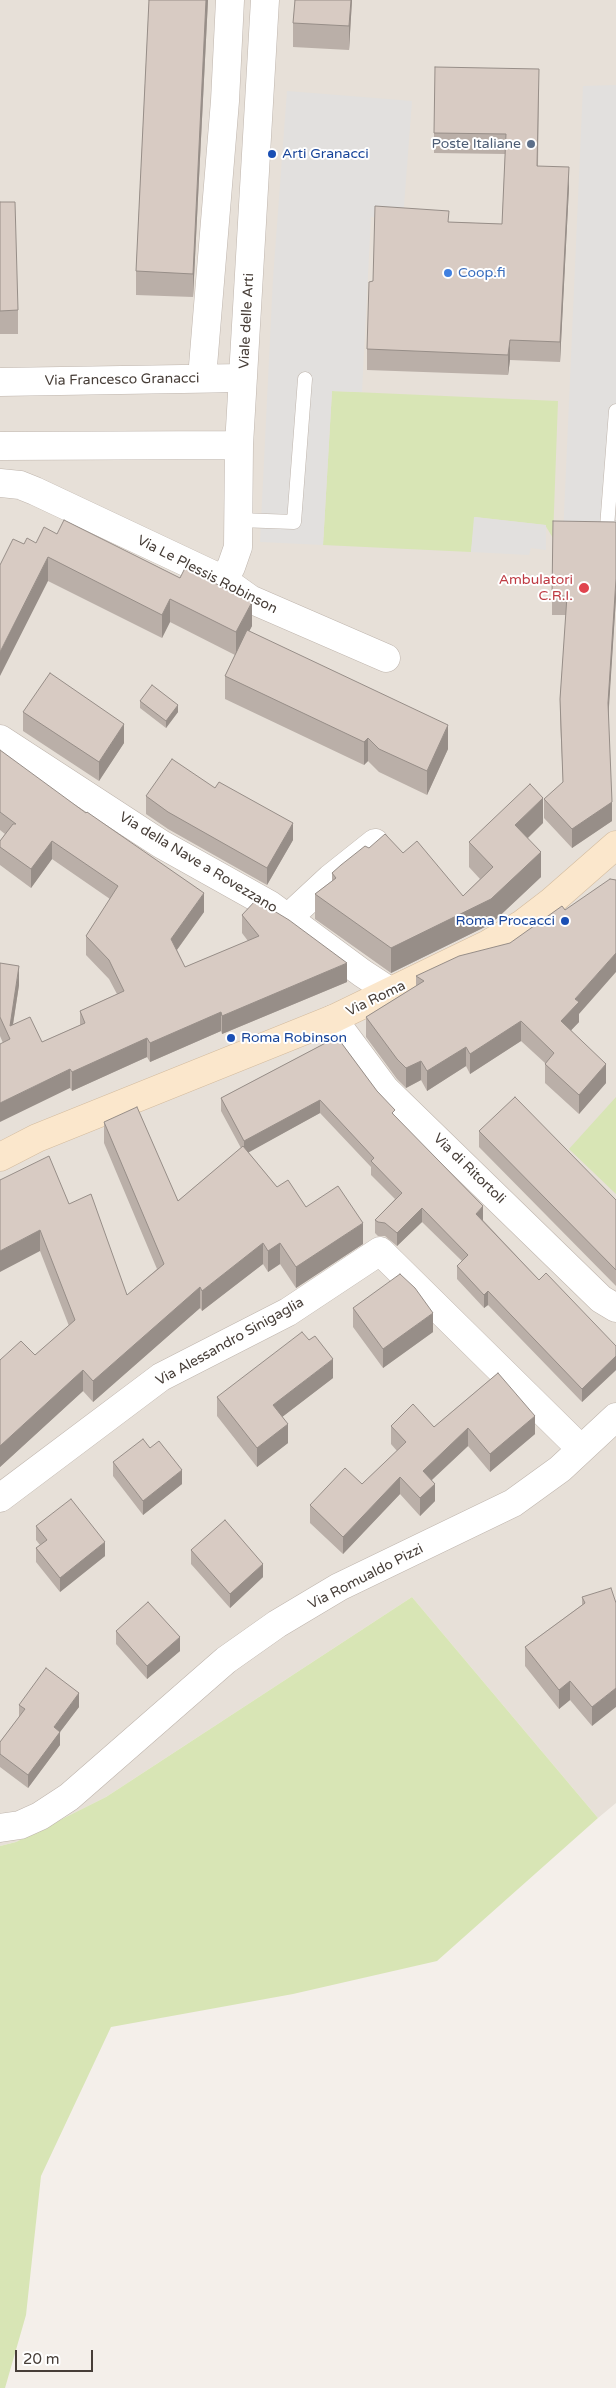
<!DOCTYPE html>
<style>
body{margin:0}
#map{position:relative;width:616px;height:2388px;overflow:hidden;background:#f4efea;font-family:"Varela Round",sans-serif}
canvas{display:block}
.scale{position:absolute;left:15px;top:2350px;width:78px;height:22px;box-sizing:border-box;border:2px solid #473e38;border-top:0;padding-left:6px;font-size:15px;line-height:18px;white-space:nowrap;color:#473e38;-webkit-text-stroke:4px #fff;paint-order:stroke}
</style>
<div id="map">
<canvas width="616" height="2388"></canvas>
<div class="scale">20 m</div>
</div>
<script>
const ctx = document.querySelector('canvas').getContext('2d');
ctx.lineJoin = 'round';
function fill(path, color) { ctx.fillStyle = color; ctx.fill(path, 'evenodd'); }
const toPath = rows => new Path2D(rows.map(r => 'M' + r).join(''));
function stroke(path, color, width, dash) { ctx.strokeStyle = color; ctx.lineWidth = width; ctx.lineCap = dash ? 'butt' : 'round'; ctx.setLineDash(dash || []); ctx.stroke(path); }
function write(font, color, halo, rows, align = 'center') {
  ctx.font = font + ' "Varela Round",sans-serif'; ctx.lineWidth = 4; ctx.setLineDash([]); ctx.textBaseline = 'middle'; ctx.strokeStyle = halo; ctx.fillStyle = color; for (const [text, x, y, turn = 0] of rows) {
    ctx.save(); ctx.translate(x, y); ctx.rotate((+turn || 0) * Math.PI / 180); ctx.textAlign = isNaN(turn) ? turn : align; if (halo) ctx.strokeText(text, 0, 0); ctx.fillText(text, 0, 0); ctx.restore();
  }
}
fill(toPath([
 [0,0,616,0,616,1803,598,1818,412,1597,106,1797,16,1842,0,1846]
]), '#e7e0d8');
fill(toPath([
 [332,391,558,401,553,538,545,525,475,517,471,552,323,545],
 [616,1097,616,1194,569,1149],
 [412,1597,598,1818,437,1961,293,1994,111,2027,41,2176,26,2315,5,2388,0,2388,0,1846,16,1842,106,1797]
]), '#d8e5b5');
fill(toPath([
 [616,85,616,538,563,536,583,86],
 [287,91,412,101,403,219,371,217,362,392,332,391,323,545,260,542,273,278],
 [474,517,546,525,546,550,531,548,529,555,471,552]
]), '#e2e0de');
const lane = toPath([
 [616,411,607,527,616,528],
 [239,520,294,522,305,379]
]);
const street = toPath([
 [202,378,225,101,230,0],
 [0,382,243,378],
 [0,446,239,445],
 [0,483,20,485,35,491,222,579,250,599,386,658],
 [222,579,231,567,238,547,239,445,265,0],
 [0,739,161,844,270,905,362,973,391,992],
 [289,917,331,878,375,843],
 [333,1019,385,1089,601,1299,616,1308],
 [0,1498,161,1377,288,1312,380,1251,581,1449],
 [0,1828,20,1825,40,1816,69,1797,226,1660,277,1624,339,1587,513,1503,560,1469,616,1417]
]);
const secondary = toPath([
 [0,1157,37,1138,333,1019,488,944,522,924,552,901,616,845]
]);
stroke(lane, '#bfb5ad', 15);
stroke(street, '#bfb5ad', 29);
stroke(secondary, '#d3bb9e', 29);
stroke(lane, '#fff', 14);
stroke(street, '#fff', 28);
stroke(secondary, '#fbe7cc', 28);
fill(toPath([
 [149,0,208,0,193,297,136,295,136,271],
 [295,0,352,0,349,50,293,47,293,23],
 [539,89,538,166,569,187,560,362,510,360,508,375,367,370,367,349,373,281,449,222,502,224,505,154,434,153,434,133],
 [0,202,18,310,18,334,0,334],
 [616,522,616,598,608,715,612,821,572,848,544,818,544,799,563,783,560,718,560,699,566,615,552,615,552,596],
 [57,534,252,626,249,631,448,749,427,795,379,772,368,761,364,765,225,699,225,676,235,655,170,622,162,638,48,581,24,544,36,543],
 [140,701,178,712,166,728,140,708],
 [23,712,124,743,99,781,23,731],
 [0,750,204,912,177,950,185,967,248,941,242,933,242,915,347,982,222,1034,221,1031,150,1062,147,1057,72,1091,70,1088,3,1043,0,1036,0,963,19,985,13,1025,42,1042,80,1025,80,1011,117,994,109,979,86,955,86,936,110,899,52,859,31,888,0,865,0,841,5,834,0,830],
 [146,796,293,840,267,885,168,829,146,814],
 [543,823,528,838,541,877,491,924,391,973,315,919,315,894,332,881,332,873,369,848,403,853,463,896,480,879,469,867,469,842],
 [416,976,579,1014,579,1022,571,1030,606,1083,579,1114,545,1083,545,1063,521,1041,470,1074,466,1066,427,1091,421,1080,406,1088,397,1079,366,1037,366,1017,416,986],
 [337,1037,395,1116,483,1220,539,1280,616,1346,616,1370,582,1402,488,1305,484,1308,457,1279,457,1266,462,1261,422,1222,397,1246,385,1236,378,1236,375,1233,375,1220,395,1199,371,1175,371,1167,320,1113,248,1152,277,1187,306,1207,363,1244,296,1288,280,1264,268,1272,263,1264,202,1311,200,1308,93,1402,83,1391,0,1467,0,1360,35,1355,69,1326,40,1251,0,1180,69,1204,127,1295,157,1269,104,1143,104,1122,178,1201,241,1148,221,1111,221,1098],
 [479,1131,616,1200,616,1286,479,1147],
 [353,1308,433,1332,383,1368,353,1327],
 [498,1373,535,1434,490,1472,468,1446,432,1480,435,1501,420,1516,400,1494,343,1554,310,1523,310,1505,362,1484,397,1451,391,1444,391,1426,434,1427],
 [333,1378,282,1417,288,1443,257,1467,217,1416,217,1397],
 [150,1448,182,1484,143,1515,113,1476,113,1462],
 [36,1526,105,1556,60,1592,36,1562,36,1548,40,1545,36,1540],
 [191,1550,263,1577,230,1608,191,1564],
 [582,1597,616,1603,592,1726,570,1700,559,1709,525,1666,525,1647,582,1605],
 [116,1631,180,1651,147,1679,116,1644],
 [19,1705,79,1707,60,1732,60,1745,28,1788,0,1767,0,1742,19,1717]
]), '#baafa8');
fill(toPath([
 [206,0,208,0,193,297,193,274],
 [351,0,352,0,349,50,349,26],
 [569,167,569,187,560,362,560,342],
 [510,340,510,360,508,375,508,355],
 [48,557,48,581,0,676,0,652],
 [616,579,616,598,608,722,608,703],
 [170,599,170,622,162,638,162,615],
 [252,602,252,626,236,656,236,632],
 [178,705,178,712,166,728,166,721],
 [124,724,124,743,99,781,99,762],
 [448,725,448,749,427,795,427,771],
 [368,738,368,761,364,765,364,742],
 [543,798,543,823,515,850,515,825],
 [612,802,612,821,572,848,572,829],
 [293,823,293,840,267,885,267,868],
 [52,841,52,859,31,888,31,869],
 [541,852,541,877,491,924,391,973,391,948],
 [204,893,204,912,171,958,171,939],
 [616,953,616,972,579,1014,579,1022,561,1041,561,1021,575,999],
 [347,963,347,982,222,1034,222,1016],
 [19,966,19,985,10,1043,10,1026],
 [221,1012,221,1031,150,1062,150,1043],
 [521,1021,521,1041,470,1074,470,1054],
 [147,1038,147,1057,72,1091,72,1072],
 [466,1047,466,1066,427,1091,427,1071],
 [421,1061,421,1080,406,1088,406,1068],
 [606,1064,606,1083,579,1114,579,1095],
 [70,1069,70,1088,0,1122,0,1103],
 [320,1100,320,1113,244,1155,244,1141],
 [483,1206,483,1220,476,1227,476,1214],
 [422,1208,422,1222,397,1246,397,1233],
 [363,1223,363,1244,296,1288,296,1267],
 [40,1230,40,1251,0,1272,0,1251],
 [263,1243,263,1264,202,1311,202,1291],
 [280,1243,280,1264,268,1272,268,1251],
 [200,1287,200,1308,93,1402,93,1381],
 [488,1291,488,1305,484,1308,484,1295],
 [433,1313,433,1332,383,1368,383,1349],
 [616,1356,616,1370,582,1402,582,1389],
 [333,1359,333,1378,273,1424,273,1405],
 [83,1370,83,1391,0,1467,0,1446],
 [535,1416,535,1434,490,1472,490,1454],
 [288,1424,288,1443,257,1467,257,1448],
 [468,1428,468,1446,423,1488,423,1471],
 [182,1470,182,1484,143,1515,143,1501],
 [400,1477,400,1494,343,1554,343,1537],
 [435,1484,435,1501,420,1516,420,1498],
 [105,1542,105,1556,60,1592,60,1578],
 [263,1564,263,1577,230,1608,230,1594],
 [180,1637,180,1651,147,1679,147,1666],
 [570,1681,570,1700,559,1709,559,1690],
 [616,1688,616,1707,592,1726,592,1707],
 [79,1693,79,1707,60,1732,60,1745,28,1788,28,1775,54,1727]
]), '#978e88');
const building = toPath([
 [149,0,206,0,193,274,136,271,149,0],
 [295,0,351,0,349,26,293,23,295,0],
 [435,67,539,69,537,166,569,167,560,342,510,340,508,355,367,349,369,282,373,281,375,206,449,211,448,222,502,224,506,134,434,133,435,67],
 [0,202,15,202,18,310,0,311,0,202],
 [64,520,180,578,185,568,252,602,236,632,170,599,162,615,48,557,0,652,0,565,13,539,24,544,27,538,36,543,44,527,57,534,64,520],
 [553,521,616,522,616,579,608,703,612,802,572,829,544,799,563,782,560,699,567,596,552,596,553,521],
 [247,630,448,725,427,771,379,749,368,738,364,742,225,676,247,630],
 [50,673,124,724,99,762,23,712,50,673],
 [152,685,178,705,166,721,140,701,152,685],
 [0,750,86,813,87,812,204,893,171,939,185,967,259,936,242,915,256,900,289,920,347,963,222,1016,221,1012,150,1043,147,1038,72,1072,70,1069,0,1103,0,1044,10,1039,0,1017,0,963,19,966,10,1026,30,1017,42,1042,85,1023,80,1011,124,991,109,960,86,936,118,886,52,841,31,869,0,847,0,841,13,824,16,824,0,812,0,750],
 [172,759,215,788,219,782,293,823,267,868,168,812,146,796,172,759],
 [530,784,543,798,515,825,541,852,491,899,391,948,315,894,336,878,332,873,341,865,365,846,369,848,385,834,403,853,417,841,463,896,493,867,469,842,530,784],
 [610,879,616,880,616,953,575,999,579,1002,561,1021,606,1064,579,1095,545,1064,554,1053,521,1021,470,1054,466,1047,427,1071,421,1061,406,1068,397,1059,366,1017,424,981,416,976,459,956,510,943,562,906,565,910,610,879],
 [337,1037,377,1091,395,1110,392,1113,483,1206,476,1214,539,1280,546,1273,616,1346,616,1356,582,1389,488,1291,484,1295,457,1266,468,1255,422,1208,397,1233,385,1223,378,1222,375,1220,402,1193,371,1161,374,1158,320,1100,244,1141,221,1098,337,1037],
 [515,1097,616,1200,616,1270,479,1131,515,1097],
 [137,1107,178,1201,243,1146,277,1187,288,1180,306,1207,338,1186,363,1223,296,1267,280,1243,268,1251,263,1243,202,1291,200,1287,93,1381,83,1370,0,1446,0,1360,21,1341,35,1355,75,1320,40,1230,0,1251,0,1180,49,1156,69,1204,91,1194,127,1295,164,1264,104,1122,137,1107],
 [400,1274,415,1288,433,1313,383,1349,353,1308,400,1274],
 [302,1332,309,1340,315,1336,333,1359,273,1405,288,1424,257,1448,217,1397,302,1332],
 [498,1373,535,1416,490,1454,468,1428,423,1471,435,1484,420,1498,400,1477,343,1537,310,1505,345,1468,362,1484,406,1442,391,1426,413,1404,434,1427,498,1373],
 [143,1439,150,1448,159,1441,182,1470,143,1501,113,1462,143,1439],
 [71,1499,105,1542,60,1578,36,1548,47,1540,36,1526,71,1499],
 [225,1520,263,1564,230,1594,191,1550,225,1520],
 [611,1588,616,1603,616,1688,592,1707,570,1681,559,1690,525,1647,585,1603,582,1597,611,1588],
 [148,1602,180,1637,147,1666,116,1631,148,1602],
 [46,1668,79,1693,54,1727,60,1732,28,1775,0,1754,0,1742,25,1709,19,1705,46,1668]
]);
fill(building, '#d8cbc3');
stroke(building, '#978e88', 1);
for (const [x, y, r, color] of [
 [531,144,5,"#5c6f8a"],
 [272,154,5,"#1a4fb4"],
 [448,273,5,"#3f7fe0"],
 [584,588,6,"#e0444e"],
 [565,921,5,"#1a4fb4"],
 [231,1038,5,"#1a4fb4"]
]) { const dot = new Path2D(); dot.arc(x, y, r, 0, 2 * Math.PI); ctx.fillStyle = color; ctx.fill(dot); stroke(dot, '#fff', 2); }
write('14px', '#4e5e75', '#fff', [
 ["Poste Italiane",521,144]
], 'right');
write('14px', '#164399', '#fff', [
 ["Arti Granacci",282,154],
 ["Roma Procacci",555,921,"right"],
 ["Roma Robinson",241,1038]
], 'left');
write('14px', '#366cbe', '#fff', [
 ["Coop.fi",458,273]
], 'left');
write('14px', '#473e38', '#fff', [
 ["Viale delle Arti",247,321,-87],
 ["Via Francesco Granacci",122,380,-1],
 ["Via Le Plessis Robinson",207,575,27],
 ["Via della Nave a Rovezzano",198,863,31],
 ["Via Roma",376,999,-26],
 ["Via di Ritortoli",469,1169,44],
 ["Via Alessandro Sinigaglia",230,1342,-29],
 ["Via Romualdo Pizzi",366,1577,-27]
]);
write('14px', '#be3a42', '#fff', [
 ["Ambulatori",573,580],
 ["C.R.I.",573,596]
], 'right');
</script>
